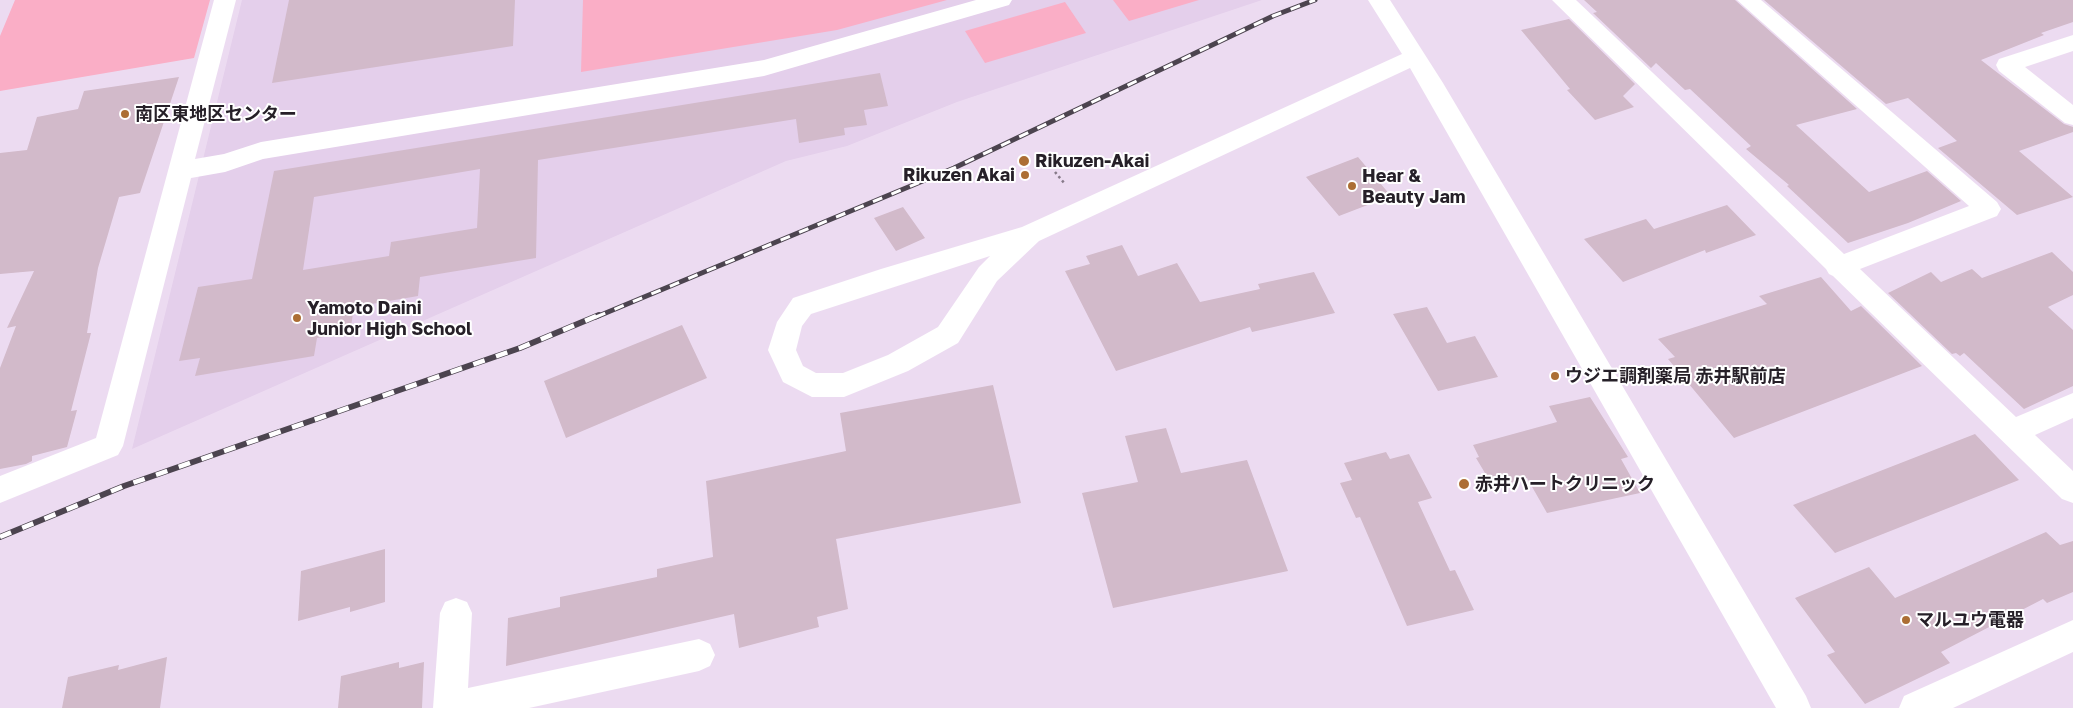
<!DOCTYPE html>
<meta charset="utf-8">
<style>
body{margin:0}
canvas{display:block;background:#ecdbf1}
</style>
<canvas width="2073" height="708"></canvas>
<script>
const ctx = document.querySelector('canvas').getContext('2d');
ctx.lineJoin = 'round';
function fill(path, color) { ctx.fillStyle = color; ctx.fill(path, 'evenodd'); }
const toPath = rows => new Path2D(rows.map(r => 'M' + r).join(''));
function stroke(path, color, width, dash) { ctx.strokeStyle = color; ctx.lineWidth = width; ctx.lineCap = dash ? 'butt' : 'round'; ctx.setLineDash(dash || []); ctx.stroke(path); }
function write(font, color, halo, rows, align = 'center') {
  ctx.font = font + ' "Golos Text","Noto Sans JP",sans-serif'; ctx.lineWidth = 4; ctx.setLineDash([]); ctx.textBaseline = 'middle'; ctx.strokeStyle = halo; ctx.fillStyle = color; for (const [text, x, y, turn = 0] of rows) {
    ctx.save(); ctx.translate(x, y); ctx.rotate((+turn || 0) * Math.PI / 180); ctx.textAlign = isNaN(turn) ? turn : align; if (halo) ctx.strokeText(text, 0, 0); ctx.fillText(text, 0, 0); ctx.restore();
  }
}
fill(toPath([
 [242,0,1262,0,957,102,847,146,786,161,132,449]
]), '#e4cfeb');
fill(toPath([
 [15,0,210,0,194,58,0,91,0,36],
 [583,0,947,0,837,30,581,72],
 [1113,0,1199,0,1129,21],
 [1065,2,1086,33,985,63,965,31]
]), '#faaec6');
fill(toPath([
 [289,0,515,0,513,46,272,83],
 [1584,0,1735,0,1857,109,1796,125,1869,192,1927,171,1961,201,1908,223,1848,243,1787,186,1789,185,1746,149,1751,146,1690,89,1685,90,1656,63,1651,68,1593,13,1597,12],
 [1764,0,2073,0,2073,22,2041,33,2044,35,1981,60,2064,124,2073,127,2073,132,2019,151,2073,197,2017,215,1938,148,1957,141,1908,98,1886,104],
 [1569,19,1635,84,1623,96,1634,107,1595,120,1567,90,1570,89,1521,30],
 [880,73,888,106,864,110,867,125,844,128,845,135,799,143,796,119,538,160,536,258,420,277,418,296,354,307,350,333,317,338,314,356,195,376,200,358,179,361,198,287,252,279,274,171],
 [480,169,477,228,391,242,389,256,303,270,314,197],
 [179,77,140,193,119,197,98,268,87,333,91,333,71,411,77,410,67,447,32,456,32,461,26,464,0,469,0,368,16,326,7,328,34,271,0,274,0,153,27,150,37,117,78,109,84,91],
 [1358,157,1391,196,1339,216,1306,177],
 [1727,205,1756,235,1706,253,1705,250,1623,282,1584,239,1646,219,1654,229],
 [903,207,925,238,896,251,874,218],
 [1122,245,1138,276,1177,263,1200,302,1260,289,1258,284,1314,272,1335,313,1252,332,1250,327,1116,371,1065,271,1090,264,1086,256],
 [2052,252,2073,272,2073,295,2048,307,2073,330,2073,386,2024,409,1964,353,1960,356,1956,353,1952,354,1888,293,1931,272,1941,282,1972,269,1982,278],
 [1821,277,1851,311,1861,306,1922,366,1734,438,1668,359,1675,357,1658,339,1767,304,1759,296],
 [1427,307,1447,343,1475,336,1498,377,1438,391,1393,314],
 [682,325,707,378,566,438,544,381],
 [993,385,1021,503,836,539,848,609,817,617,819,627,739,648,734,614,506,666,508,618,560,607,560,597,657,577,657,569,713,557,706,481,846,451,840,413],
 [1590,397,1628,457,1621,459,1640,493,1547,513,1527,478,1494,488,1476,458,1479,457,1473,445,1557,422,1549,406],
 [1166,428,1181,473,1247,460,1288,571,1113,608,1082,493,1138,482,1125,436],
 [1975,434,2019,480,1835,553,1793,505],
 [1386,452,1390,459,1409,454,1432,498,1418,502,1450,571,1455,570,1474,610,1407,626,1360,517,1356,518,1340,483,1352,480,1344,463],
 [2046,532,2060,545,2073,541,2073,592,2047,603,2043,599,1941,652,1950,663,1865,704,1827,655,1835,652,1795,598,1869,567,1895,598],
 [385,549,385,602,350,612,350,607,298,621,301,571],
 [167,657,160,708,62,708,68,677,119,665,118,670],
 [399,662,399,668,424,662,422,708,338,708,341,676]
]), '#d2baca');
stroke(toPath([
 [1055,172,1065,184]
]), '#867a89', 2.5, [2.5, 3]);
fill(toPath([
 [214,0,236,0,195,159,224,154,261,142,764,60,976,0,1012,0,1009,5,764,76,263,159,225,172,191,178,123,446,118,455,0,503,0,476,96,438,214,0],
 [1368,0,1390,0,1443,83,1806,696,1811,708,1776,708,1410,68,1039,241,997,281,958,343,908,371,844,397,812,397,783,382,768,350,777,322,793,298,881,269,1022,227,1402,54,1368,0],
 [990,256,979,267,938,327,888,355,843,373,816,373,803,366,796,350,802,326,811,314,990,256],
 [1552,0,1576,0,1844,254,1969,206,1737,0,1761,0,1997,202,2001,209,1997,216,1860,269,2016,417,2073,393,2073,418,2035,435,2073,471,2073,503,2062,499,1833,276,1829,274,1826,269,1552,0],
 [2073,35,2073,51,2025,67,2073,105,2073,125,2065,123,1999,71,1996,65,1999,59,2073,35],
 [456,598,467,602,472,613,468,688,699,639,710,644,715,655,710,666,699,671,529,708,433,708,440,613,445,602,456,598],
 [2073,620,2073,652,1953,708,1899,708,1904,696,2073,620]
]), '#fff');
const railFar1 = toPath([
 [596,317,954,168,1273,16,1315,0]
]);
const rail = toPath([
 [0,537,124,486,520,348,599,315]
]);
stroke(railFar1, '#4c444f', 5);
stroke(rail, '#4c444f', 6);
stroke(railFar1, '#fff', 3, [10]);
stroke(rail, '#fff', 4.5, [12]);
for (const [x, y, r, color] of [
 [125,114,5,"#ac6e34"],
 [1024,161,6,"#ac6e34"],
 [1025,175,5,"#ac6e34"],
 [1352,186,5,"#ac6e34"],
 [297,318,5,"#ac6e34"],
 [1555,376,5,"#ac6e34"],
 [1464,484,6,"#ac6e34"],
 [1906,620,5,"#ac6e34"]
]) { const dot = new Path2D(); dot.arc(x, y, r, 0, 2 * Math.PI); ctx.fillStyle = color; ctx.fill(dot); stroke(dot, '#fff', 2); }
write('bold 18px', '#262028', '#fff', [
 ["南区東地区センター",135,114],
 ["Rikuzen-Akai",1035,161],
 ["Rikuzen Akai",1015,175,"right"],
 ["Hear &",1362,176],
 ["Beauty Jam",1362,197],
 ["Yamoto Daini",307,308],
 ["Junior High School",307,329],
 ["ウジエ調剤薬局 赤井駅前店",1565,376],
 ["赤井ハートクリニック",1475,484],
 ["マルユウ電器",1916,620]
], 'left');
</script>
